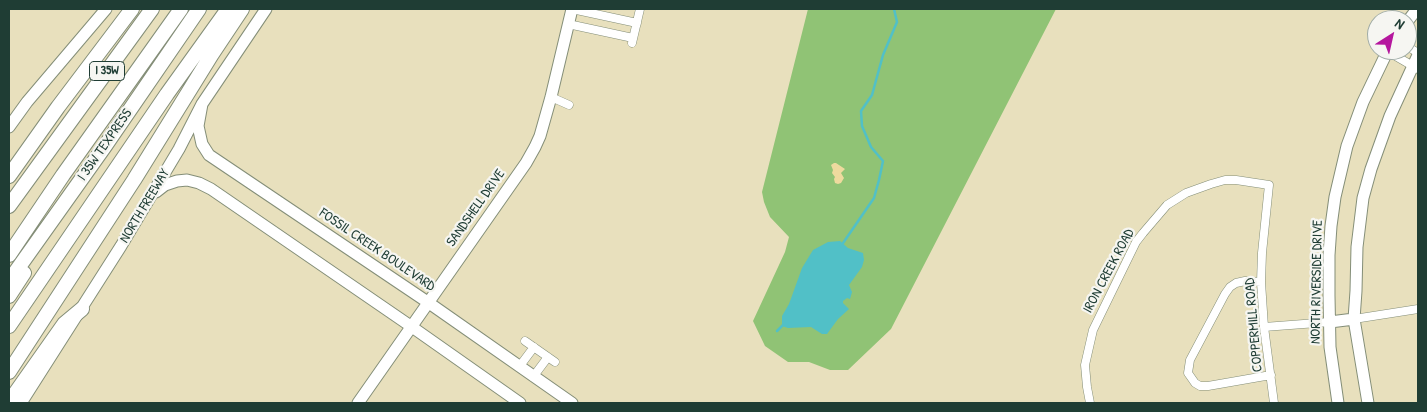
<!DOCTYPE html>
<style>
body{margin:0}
#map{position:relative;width:1427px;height:412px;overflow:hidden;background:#e8e0bd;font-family:"Patrick Hand",sans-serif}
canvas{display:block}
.frame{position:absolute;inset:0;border:10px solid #1f3d34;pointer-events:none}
.north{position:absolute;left:1367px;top:10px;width:50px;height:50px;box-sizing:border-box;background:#f6f6f2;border:1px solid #a0aca6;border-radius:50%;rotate:35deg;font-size:14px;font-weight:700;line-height:20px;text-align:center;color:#1f3d34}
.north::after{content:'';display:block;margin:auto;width:18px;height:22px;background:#b5179e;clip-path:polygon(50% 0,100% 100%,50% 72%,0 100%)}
</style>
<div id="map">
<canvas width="1427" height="412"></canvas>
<div class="frame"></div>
<div class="north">N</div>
</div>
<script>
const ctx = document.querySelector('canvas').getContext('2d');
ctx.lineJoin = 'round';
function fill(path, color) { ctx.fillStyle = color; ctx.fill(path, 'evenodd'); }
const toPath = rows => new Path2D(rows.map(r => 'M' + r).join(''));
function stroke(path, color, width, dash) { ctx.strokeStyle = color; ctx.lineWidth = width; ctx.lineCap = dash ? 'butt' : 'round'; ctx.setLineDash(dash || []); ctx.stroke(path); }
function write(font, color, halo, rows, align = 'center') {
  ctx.font = font + ' "Patrick Hand",sans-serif'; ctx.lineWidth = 4.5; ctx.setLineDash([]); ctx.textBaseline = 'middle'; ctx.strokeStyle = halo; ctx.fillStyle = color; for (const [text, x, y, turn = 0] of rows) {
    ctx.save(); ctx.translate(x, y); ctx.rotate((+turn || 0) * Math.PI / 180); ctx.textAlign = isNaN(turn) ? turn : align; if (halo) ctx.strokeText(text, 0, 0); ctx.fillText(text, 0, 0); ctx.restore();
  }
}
fill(toPath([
 [808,9,1056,9,891,329,848,370,830,370,809,362,788,362,765,346,753,321,785,252,789,237,770,217,764,202,762,192]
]), '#90c375');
fill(toPath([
 [834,163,836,163,845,169,841,173,844,178,841,183,838,184,835,183,834,179,835,177,832,173,833,170,831,165]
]), '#eeda9e');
fill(toPath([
 [840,241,848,248,863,253,864,260,862,267,849,285,852,292,850,299,847,298,843,301,843,303,849,309,838,319,827,334,822,334,811,327,788,328,782,326,782,316,789,304,802,268,813,250,828,242]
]), '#51c0c7');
stroke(toPath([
 [841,246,874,198,879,180,883,161,871,147,862,126,861,111,872,95,883,55,897,22,894,9],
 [777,331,783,325]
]), '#51c0c7', 2.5);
const street = toPath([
 [572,9,637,23],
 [568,24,633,38],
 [632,43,640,9],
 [1407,46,1418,53],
 [1387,51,1418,69],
 [551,97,569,105],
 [1261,282,1245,281,1236,283,1230,287,1225,294,1190,360,1188,373,1195,383,1200,386,1208,386,1271,375],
 [1354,319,1418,309],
 [1264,327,1330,322],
 [525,341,555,362],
 [519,367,534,347],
 [533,377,548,357],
 [1090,403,1087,387,1085,365,1093,330,1136,242,1143,233,1167,205,1186,193,1211,184,1225,180,1236,180,1269,185,1262,253,1261,282,1264,327,1274,403]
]);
const secondary = toPath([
 [1407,22,1417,9],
 [202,104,198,126,202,144,209,155,429,303,572,403],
 [9,127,27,102,106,9],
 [156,192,165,185,177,181,187,180,199,183,211,189,412,327,520,403],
 [1330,322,1354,319],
 [21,403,121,246,179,149,202,104,266,9],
 [358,403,526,163,535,147,540,136,551,97,572,9],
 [1338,403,1330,347,1329,296,1329,255,1331,226,1335,197,1347,146,1363,102,1388,50],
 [1368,403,1354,319,1356,291,1357,247,1363,198,1371,169,1390,116,1418,55]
]);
const highway = toPath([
 [9,176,58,107,132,9],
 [9,206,152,9],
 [9,255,63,175,181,9],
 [9,281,105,146,199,9],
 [9,296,24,273],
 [9,326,167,94,228,9],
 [9,372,134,180,212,54,242,9],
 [9,402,64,324,82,309]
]);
stroke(street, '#848e78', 9);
stroke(secondary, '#848e78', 13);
stroke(highway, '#848e78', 16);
stroke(street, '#fff', 8);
stroke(secondary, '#fff', 11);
stroke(highway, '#fff', 14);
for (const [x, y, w] of [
 [107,71,35]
]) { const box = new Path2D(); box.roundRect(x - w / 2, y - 9.5, w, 19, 4); ctx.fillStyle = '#f6f6f2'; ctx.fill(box); stroke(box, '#1f3d34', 1); }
write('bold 12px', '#1f3d34', null, [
 ["I 35W",107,71]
]);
write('14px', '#1f3d34', '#f6f6f2', [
 ["I 35W TEXPRESS",105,145,-55],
 ["NORTH FREEWAY",145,206,-59],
 ["SANDSHELL DRIVE",476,208,-55],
 ["FOSSIL CREEK BOULEVARD",377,250,34],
 ["IRON CREEK ROAD",1109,271,-62],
 ["NORTH RIVERSIDE DRIVE",1317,282,-89],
 ["COPPERMILL ROAD",1254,325,-95]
]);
</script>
